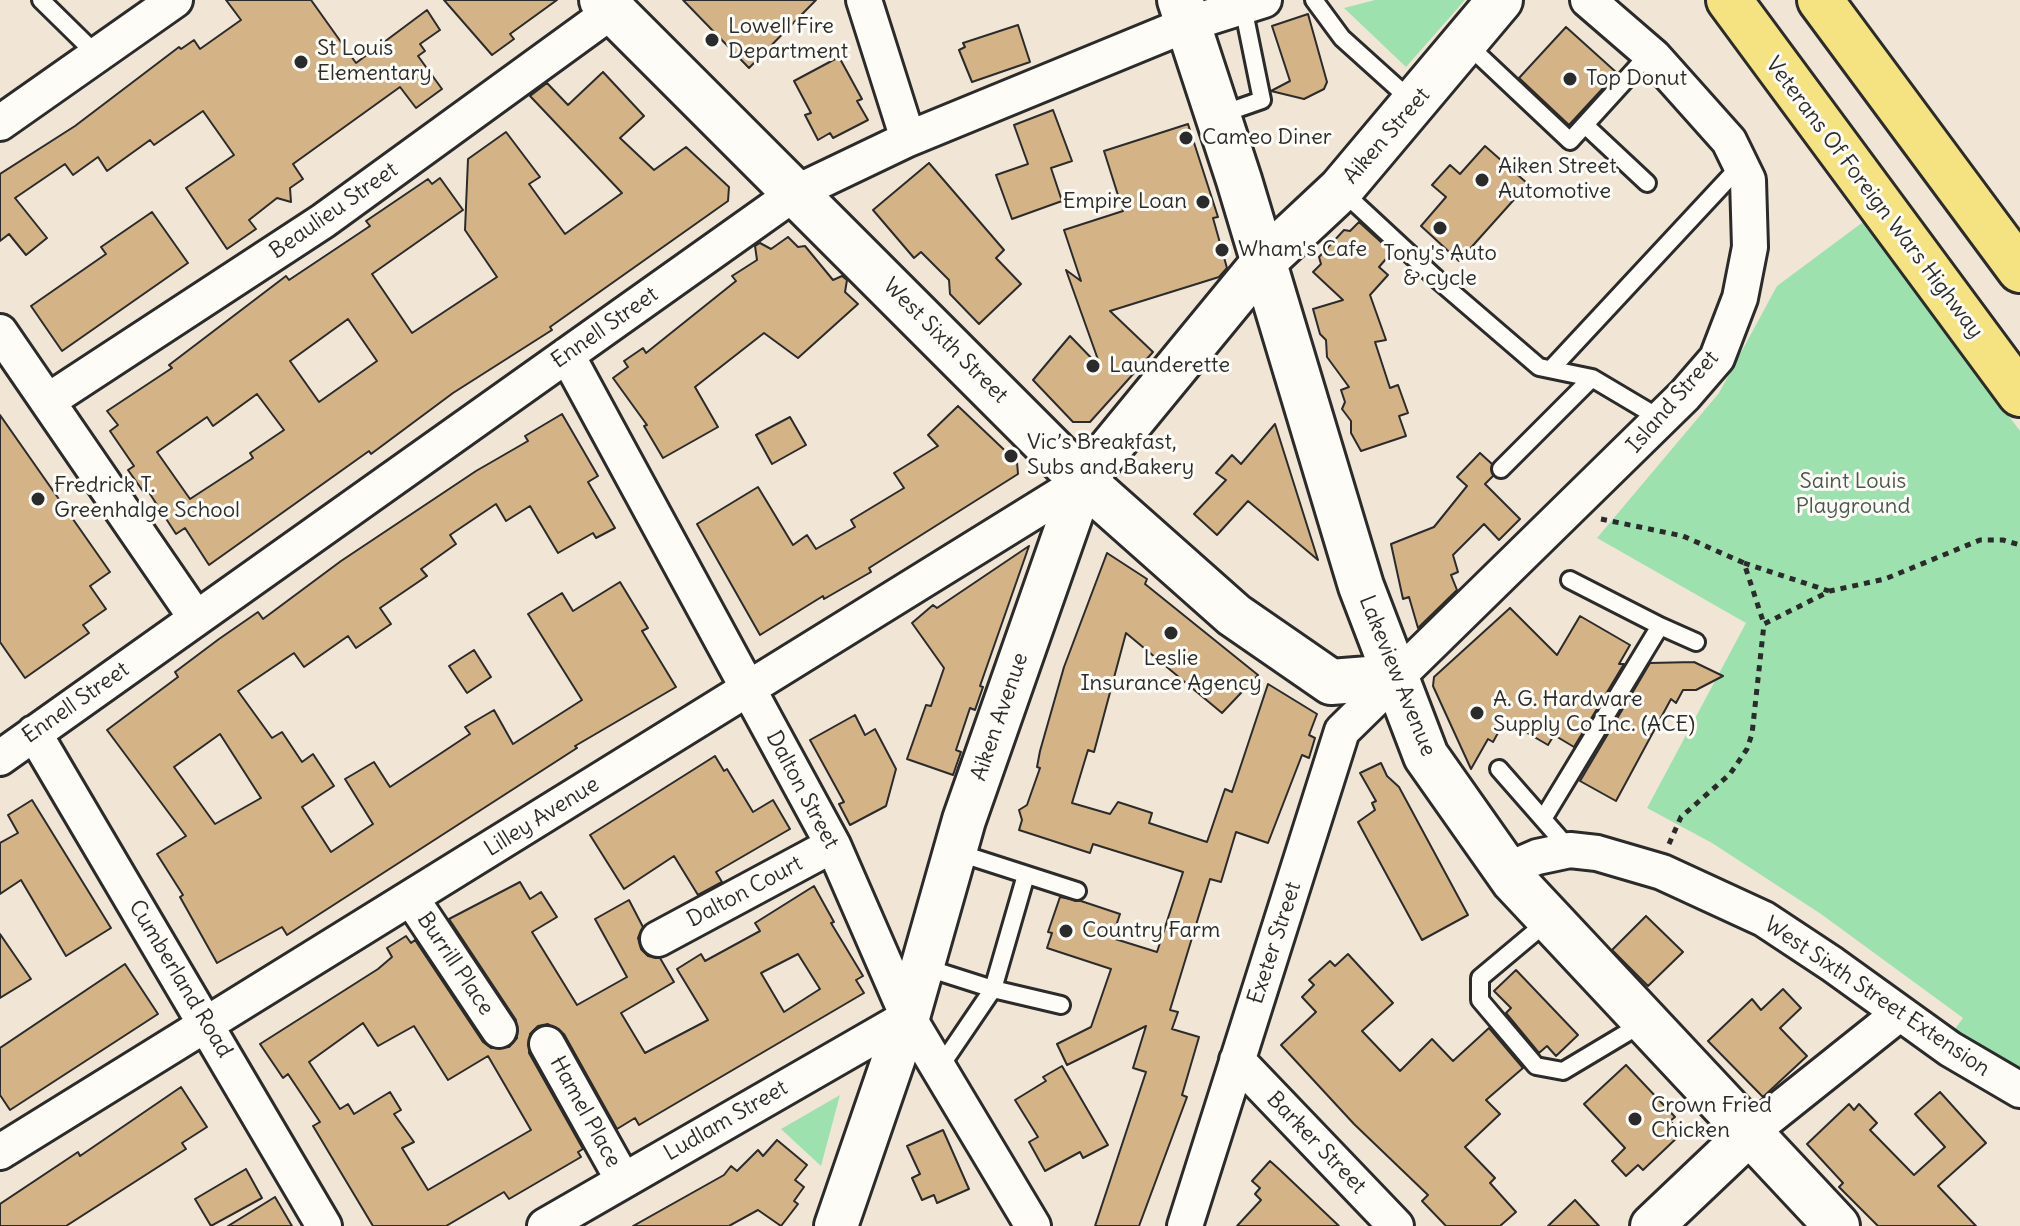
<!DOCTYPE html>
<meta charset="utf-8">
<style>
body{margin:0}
canvas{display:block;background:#f1e6d5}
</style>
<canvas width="2020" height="1226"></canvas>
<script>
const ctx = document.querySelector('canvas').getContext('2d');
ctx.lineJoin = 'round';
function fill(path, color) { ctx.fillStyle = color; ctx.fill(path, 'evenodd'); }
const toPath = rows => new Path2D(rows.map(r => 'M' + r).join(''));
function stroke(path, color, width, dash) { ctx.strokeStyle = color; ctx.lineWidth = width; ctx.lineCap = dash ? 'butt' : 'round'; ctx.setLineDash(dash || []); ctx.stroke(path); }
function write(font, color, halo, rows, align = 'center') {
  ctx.font = font + ' Delius,sans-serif'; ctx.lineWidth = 6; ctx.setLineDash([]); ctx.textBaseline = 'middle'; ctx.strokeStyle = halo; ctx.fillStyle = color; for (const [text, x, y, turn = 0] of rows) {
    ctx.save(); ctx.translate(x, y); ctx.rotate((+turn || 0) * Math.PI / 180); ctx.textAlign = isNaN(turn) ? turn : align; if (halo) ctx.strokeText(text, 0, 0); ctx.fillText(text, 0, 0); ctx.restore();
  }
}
fill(toPath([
 [1375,0,1465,0,1406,67,1344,8],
 [1863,222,2020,431,2020,1075,1952,1033,1963,1018,1821,914,1712,843,1647,808,1746,623,1597,538,1719,393,1777,286],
 [840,1095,821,1166,781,1129]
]), '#9de2ae');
const building = toPath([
 [226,0,311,0,356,63,427,10,440,30,420,44,425,51,418,56,442,89,416,108,400,87,293,164,303,179,290,188,291,202,277,198,249,220,256,229,227,249,186,188,234,155,203,111,154,145,150,140,107,171,98,157,73,175,65,164,15,198,47,238,26,255,9,234,0,241,0,174,75,126,179,47,181,49,194,40,200,49,241,20,226,0],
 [444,0,557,0,510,34,514,39,492,55,444,0],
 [683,0,816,0,749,68,683,0],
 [1308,14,1327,82,1324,89,1304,99,1271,91,1290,81,1272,26,1308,14],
 [1018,25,1030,62,972,82,959,50,965,47,963,43,1018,25],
 [1566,27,1617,73,1569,125,1519,78,1566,27],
 [839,57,862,99,857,101,868,120,833,138,830,133,818,140,805,115,811,113,794,81,839,57],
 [603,72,644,116,620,138,654,170,686,147,729,187,728,201,550,327,552,330,453,393,371,454,369,451,209,565,185,528,176,534,148,491,145,494,128,470,134,466,110,431,118,425,107,411,172,368,169,365,286,276,289,280,370,226,366,221,428,179,432,184,440,178,463,210,372,274,412,333,497,277,465,230,468,159,506,132,540,177,529,184,565,234,622,193,530,96,547,83,568,105,603,72],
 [348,319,377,361,319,402,290,361,348,319],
 [257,394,284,430,250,453,253,458,190,499,157,452,207,417,213,426,257,394],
 [1053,110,1072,161,1051,168,1062,201,1012,219,996,175,1028,164,1014,125,1053,110],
 [1188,124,1218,217,1213,218,1227,268,1219,277,1110,311,1153,352,1090,422,1073,422,1033,380,1070,336,1101,368,1066,270,1081,281,1064,230,1123,211,1104,151,1188,124],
 [1485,146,1528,184,1459,261,1421,226,1446,197,1432,185,1450,165,1460,174,1485,146],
 [929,163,1004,250,996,258,1021,284,979,324,950,294,949,280,921,252,914,258,873,210,929,163],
 [152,212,188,263,62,351,31,306,106,254,101,247,152,212],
 [1359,222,1392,252,1379,267,1388,275,1370,295,1386,340,1375,342,1390,388,1398,385,1408,413,1399,416,1406,436,1361,451,1351,433,1351,421,1342,409,1345,402,1341,390,1349,387,1327,357,1326,340,1320,334,1313,309,1343,300,1313,272,1321,264,1319,257,1344,230,1350,231,1359,222],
 [788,237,798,247,805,246,833,280,842,276,847,280,845,292,858,304,798,358,764,333,695,387,718,427,663,458,644,426,647,425,613,378,628,367,624,361,643,348,646,353,736,281,732,276,757,260,755,246,760,243,771,249,788,237],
 [958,406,1017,462,1018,474,869,568,871,572,824,599,823,596,760,635,697,524,758,487,793,545,807,535,816,549,855,527,851,520,904,488,894,473,938,446,928,435,958,406],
 [562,414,598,476,588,482,615,528,596,538,593,533,558,553,530,506,506,521,496,504,450,535,456,544,421,569,427,576,380,608,391,624,356,648,348,636,304,667,294,653,238,691,272,738,282,732,302,762,313,754,334,786,302,807,331,852,373,824,345,779,374,762,390,787,470,734,465,727,494,710,513,744,582,700,528,614,562,593,573,611,620,582,648,628,642,631,676,687,575,746,577,748,287,935,282,927,217,963,180,897,183,895,157,854,186,836,107,730,178,677,175,672,219,639,258,612,263,619,341,561,476,471,528,441,525,436,562,414],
 [220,734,261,798,215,824,174,767,220,734],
 [0,415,110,572,90,586,106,609,83,625,89,633,25,678,0,642,0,415],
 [790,417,806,445,772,464,756,435,790,417],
 [1275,424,1318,560,1248,501,1217,535,1194,514,1226,480,1216,473,1232,455,1241,464,1275,424],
 [1480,453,1492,464,1493,476,1485,484,1520,519,1499,540,1484,524,1453,555,1458,572,1451,575,1457,590,1418,628,1409,597,1403,599,1391,544,1434,527,1467,486,1457,477,1480,453],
 [1029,546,980,686,983,687,975,710,970,708,956,750,961,752,953,775,907,759,926,705,931,706,944,668,912,623,933,605,937,608,1029,546],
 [1107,553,1147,579,1145,584,1258,675,1222,713,1126,633,1094,752,1088,750,1072,803,1110,814,1118,802,1152,813,1149,823,1207,842,1225,789,1232,792,1268,684,1317,714,1309,735,1315,738,1309,758,1302,755,1268,843,1236,832,1221,882,1210,879,1170,1010,1178,1012,1172,1029,1199,1037,1182,1095,1187,1097,1139,1226,1095,1226,1146,1072,1133,1068,1146,1026,1067,1065,1057,1044,1091,1027,1111,969,1047,948,1052,933,1048,932,1060,897,1081,901,1120,914,1112,938,1157,952,1183,872,1093,844,1090,853,1019,830,1022,820,1019,810,1027,805,1040,768,1037,767,1040,751,1064,667,1107,553],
 [1510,608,1557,655,1580,616,1630,645,1619,664,1624,664,1574,747,1554,735,1548,745,1505,720,1493,742,1488,739,1471,769,1433,686,1434,677,1510,608],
 [474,650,491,677,467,693,449,666,474,650],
 [1694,662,1723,676,1696,690,1683,690,1676,703,1671,699,1616,801,1580,781,1650,663,1694,662],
 [855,715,865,735,875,729,896,769,886,806,850,825,839,804,844,802,810,740,855,715],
 [715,756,724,771,727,769,753,812,773,800,790,829,716,872,722,882,698,895,674,856,624,889,590,835,715,756],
 [1381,763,1387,776,1399,787,1468,915,1422,940,1358,822,1375,810,1372,803,1376,801,1360,773,1381,763],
 [32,800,111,928,66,956,21,880,0,894,0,843,18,833,8,815,32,800],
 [520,882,530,899,541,892,557,917,532,932,577,1005,627,977,595,919,629,900,643,927,638,938,641,949,648,956,660,958,674,982,621,1013,645,1053,708,1020,677,969,701,954,705,961,760,931,755,923,814,886,834,922,831,923,863,976,856,980,864,993,639,1125,635,1118,617,1129,564,1034,548,1024,538,1026,530,1034,529,1053,583,1149,578,1152,581,1157,509,1199,504,1192,446,1226,373,1226,313,1126,320,1122,288,1074,283,1078,260,1044,378,969,392,957,387,948,406,936,411,943,415,940,483,1042,491,1048,509,1047,517,1038,516,1020,449,919,520,882],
 [798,954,820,989,784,1012,761,973,798,954],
 [363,1023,378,1046,414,1026,448,1080,488,1056,531,1130,428,1190,402,1148,414,1142,394,1114,401,1110,390,1092,354,1114,348,1104,340,1109,309,1062,363,1023],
 [1646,916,1683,952,1648,986,1612,950,1646,916],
 [0,934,31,979,0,998,0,934],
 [1348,954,1393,1003,1362,1031,1400,1071,1432,1039,1453,1061,1489,1028,1523,1068,1486,1100,1500,1114,1465,1147,1495,1178,1490,1183,1516,1212,1500,1226,1446,1226,1422,1201,1428,1195,1354,1124,1281,1045,1316,1012,1302,997,1314,985,1309,980,1330,961,1335,966,1348,954],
 [125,964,158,1014,10,1110,0,1095,0,1048,125,964],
 [1516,970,1578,1035,1556,1056,1547,1046,1539,1053,1506,1013,1511,1008,1494,991,1516,970],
 [1783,989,1801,1008,1780,1028,1807,1056,1763,1097,1708,1041,1752,999,1761,1010,1783,989],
 [1626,1065,1675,1117,1670,1121,1682,1133,1643,1170,1638,1165,1626,1176,1612,1161,1625,1148,1584,1104,1626,1065],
 [1062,1066,1108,1145,1083,1158,1080,1152,1045,1171,1029,1142,1038,1137,1015,1100,1046,1081,1043,1077,1062,1066],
 [181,1087,207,1127,182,1143,186,1149,66,1226,0,1226,0,1204,78,1152,80,1156,181,1087],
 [1940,1092,1986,1143,1938,1186,1976,1226,1878,1226,1839,1187,1843,1183,1807,1144,1849,1104,1854,1110,1859,1104,1877,1123,1870,1130,1914,1175,1945,1147,1915,1114,1940,1092],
 [943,1130,969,1189,937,1203,934,1195,922,1200,912,1178,920,1174,907,1146,943,1130],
 [777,1140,807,1165,795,1180,804,1187,794,1201,798,1204,781,1226,758,1210,729,1226,633,1226,724,1175,731,1166,737,1171,758,1150,763,1156,777,1140],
 [1270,1161,1280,1170,1339,1226,1237,1226,1261,1200,1255,1194,1260,1188,1252,1181,1270,1161],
 [246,1169,262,1198,211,1226,195,1199,246,1169],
 [275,1197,292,1226,228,1226,275,1197],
 [1575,1200,1599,1226,1548,1226,1575,1200]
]);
fill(building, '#d4b387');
stroke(building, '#2b2b2b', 2);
const service = toPath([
 [41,0,97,55],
 [1314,0,1342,38,1413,102],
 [1467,44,1570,141,1650,53],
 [1219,115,1262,100,1243,7],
 [1585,125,1647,183],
 [1342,191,1439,281,1539,367,1592,378,1661,419],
 [1551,369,1741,165],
 [1501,469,1592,378],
 [1660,626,1696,642],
 [1499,769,1570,850],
 [1543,819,1660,626,1570,580],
 [956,852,1077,891],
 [1548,921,1480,978,1480,1000,1536,1066,1563,1071,1645,1022],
 [924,967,993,989,1061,1005],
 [940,1067,993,989,1026,875]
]);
const minor = toPath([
 [864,0,908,139],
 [0,123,175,0],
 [0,332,196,618],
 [567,355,833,845,908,1017,1033,1226],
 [48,401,323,221,612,11],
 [34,733,324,1226],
 [0,758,795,193,908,139,1188,24,1264,0],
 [1507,870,1537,857,1570,850,1597,853,1662,872,1764,919,1832,964,1950,1049,2020,1090],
 [411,898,499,1030],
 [658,939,833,845],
 [547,1044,623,1180],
 [1237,1060,1396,1226],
 [1751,1132,1900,1013],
 [0,1152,1083,481],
 [545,1226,908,1017],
 [1185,1226,1342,731,1685,395,1717,358,1740,298,1750,247,1748,180,1729,141,1654,57,1588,0]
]);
const tertiary = toPath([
 [836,1226,908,1017,964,820,1083,481,1263,262],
 [1652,1226,1751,1132]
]);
const secondary = toPath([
 [602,0,1083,481,1234,615,1331,682,1394,677],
 [1180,0,1239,180,1361,586,1426,756,1514,881,1837,1226],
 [1263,262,1341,189,1500,0]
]);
const primary = toPath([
 [1729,0,2020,394],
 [1820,0,2020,270]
]);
stroke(service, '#2b2b2b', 22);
stroke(minor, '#2b2b2b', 40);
stroke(tertiary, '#2b2b2b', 48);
stroke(secondary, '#2b2b2b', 50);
stroke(primary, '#2b2b2b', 50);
stroke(toPath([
 [1601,519,1683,536,1744,563,1764,624],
 [1744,563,1829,591],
 [1669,844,1681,817,1730,774,1747,749,1752,734,1764,624,1830,591,1885,579,1980,540,2003,540,2020,545]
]), '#2b2b2b', 5, [6, 6]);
stroke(service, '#fdfcf7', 16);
stroke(minor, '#fdfcf7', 34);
stroke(tertiary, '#fdfcf7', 42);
stroke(secondary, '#fdfcf7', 44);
stroke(primary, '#f5e382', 44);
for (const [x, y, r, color] of [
 [712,40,8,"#2b2b2b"],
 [301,62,8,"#2b2b2b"],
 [1570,79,8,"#2b2b2b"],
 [1186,138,8,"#2b2b2b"],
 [1482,180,8,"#2b2b2b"],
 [1203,202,8,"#2b2b2b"],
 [1440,228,8,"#2b2b2b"],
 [1222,250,8,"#2b2b2b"],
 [1093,366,8,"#2b2b2b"],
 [1011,456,8,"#2b2b2b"],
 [38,499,8,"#2b2b2b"],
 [1171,633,8,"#2b2b2b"],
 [1477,713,8,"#2b2b2b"],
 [1066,931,8,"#2b2b2b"],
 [1635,1119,8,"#2b2b2b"]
]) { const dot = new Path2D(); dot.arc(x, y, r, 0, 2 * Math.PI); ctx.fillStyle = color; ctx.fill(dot); stroke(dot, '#fdfcf7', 3); }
write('22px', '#2b2b2b', '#fdfcf7', [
 ["Lowell Fire",728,27],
 ["Department",728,52],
 ["St Louis",317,49],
 ["Elementary",317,74],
 ["Top Donut",1586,79],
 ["Cameo Diner",1202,138],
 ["Aiken Street",1498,167],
 ["Automotive",1498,192],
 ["Empire Loan",1187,202,"right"],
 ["Wham's Cafe",1238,250],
 ["Tony's Auto",1440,254,"center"],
 ["& cycle",1440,279,"center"],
 ["Launderette",1109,366],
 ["Vic’s Breakfast,",1027,443],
 ["Subs and Bakery",1027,468],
 ["Fredrick T.",54,486],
 ["Greenhalge School",54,511],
 ["Leslie",1171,659,"center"],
 ["Insurance Agency",1171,684,"center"],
 ["A. G. Hardware",1493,700],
 ["Supply Co Inc. (ACE)",1493,725],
 ["Country Farm",1082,931],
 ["Crown Fried",1651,1106],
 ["Chicken",1651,1131]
], 'left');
write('22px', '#2b2b2b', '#fdfcf7', [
 ["Aiken Street",1387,136,-49],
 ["Veterans Of Foreign Wars Highway",1874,198,53],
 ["Beaulieu Street",334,211,-35],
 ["Ennell Street",605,328,-35],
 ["West Sixth Street",945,341,45],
 ["Island Street",1673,402,-49],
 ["Lakeview Avenue",1397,676,68],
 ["Ennell Street",76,703,-35],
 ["Aiken Avenue",1000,717,-71],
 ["Dalton Street",802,790,62],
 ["Lilley Avenue",542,817,-32],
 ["Dalton Court",745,892,-28],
 ["Exeter Street",1275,943,-72],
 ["Burrill Place",455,964,56],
 ["Cumberland Road",180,979,59],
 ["West Sixth Street Extension",1877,997,34],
 ["Hamel Place",585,1112,61],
 ["Ludlam Street",726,1121,-30],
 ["Barker Street",1316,1143,46]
]);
write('22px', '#48594c', '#fdfcf7', [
 ["Saint Louis",1853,482],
 ["Playground",1853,507]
]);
</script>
